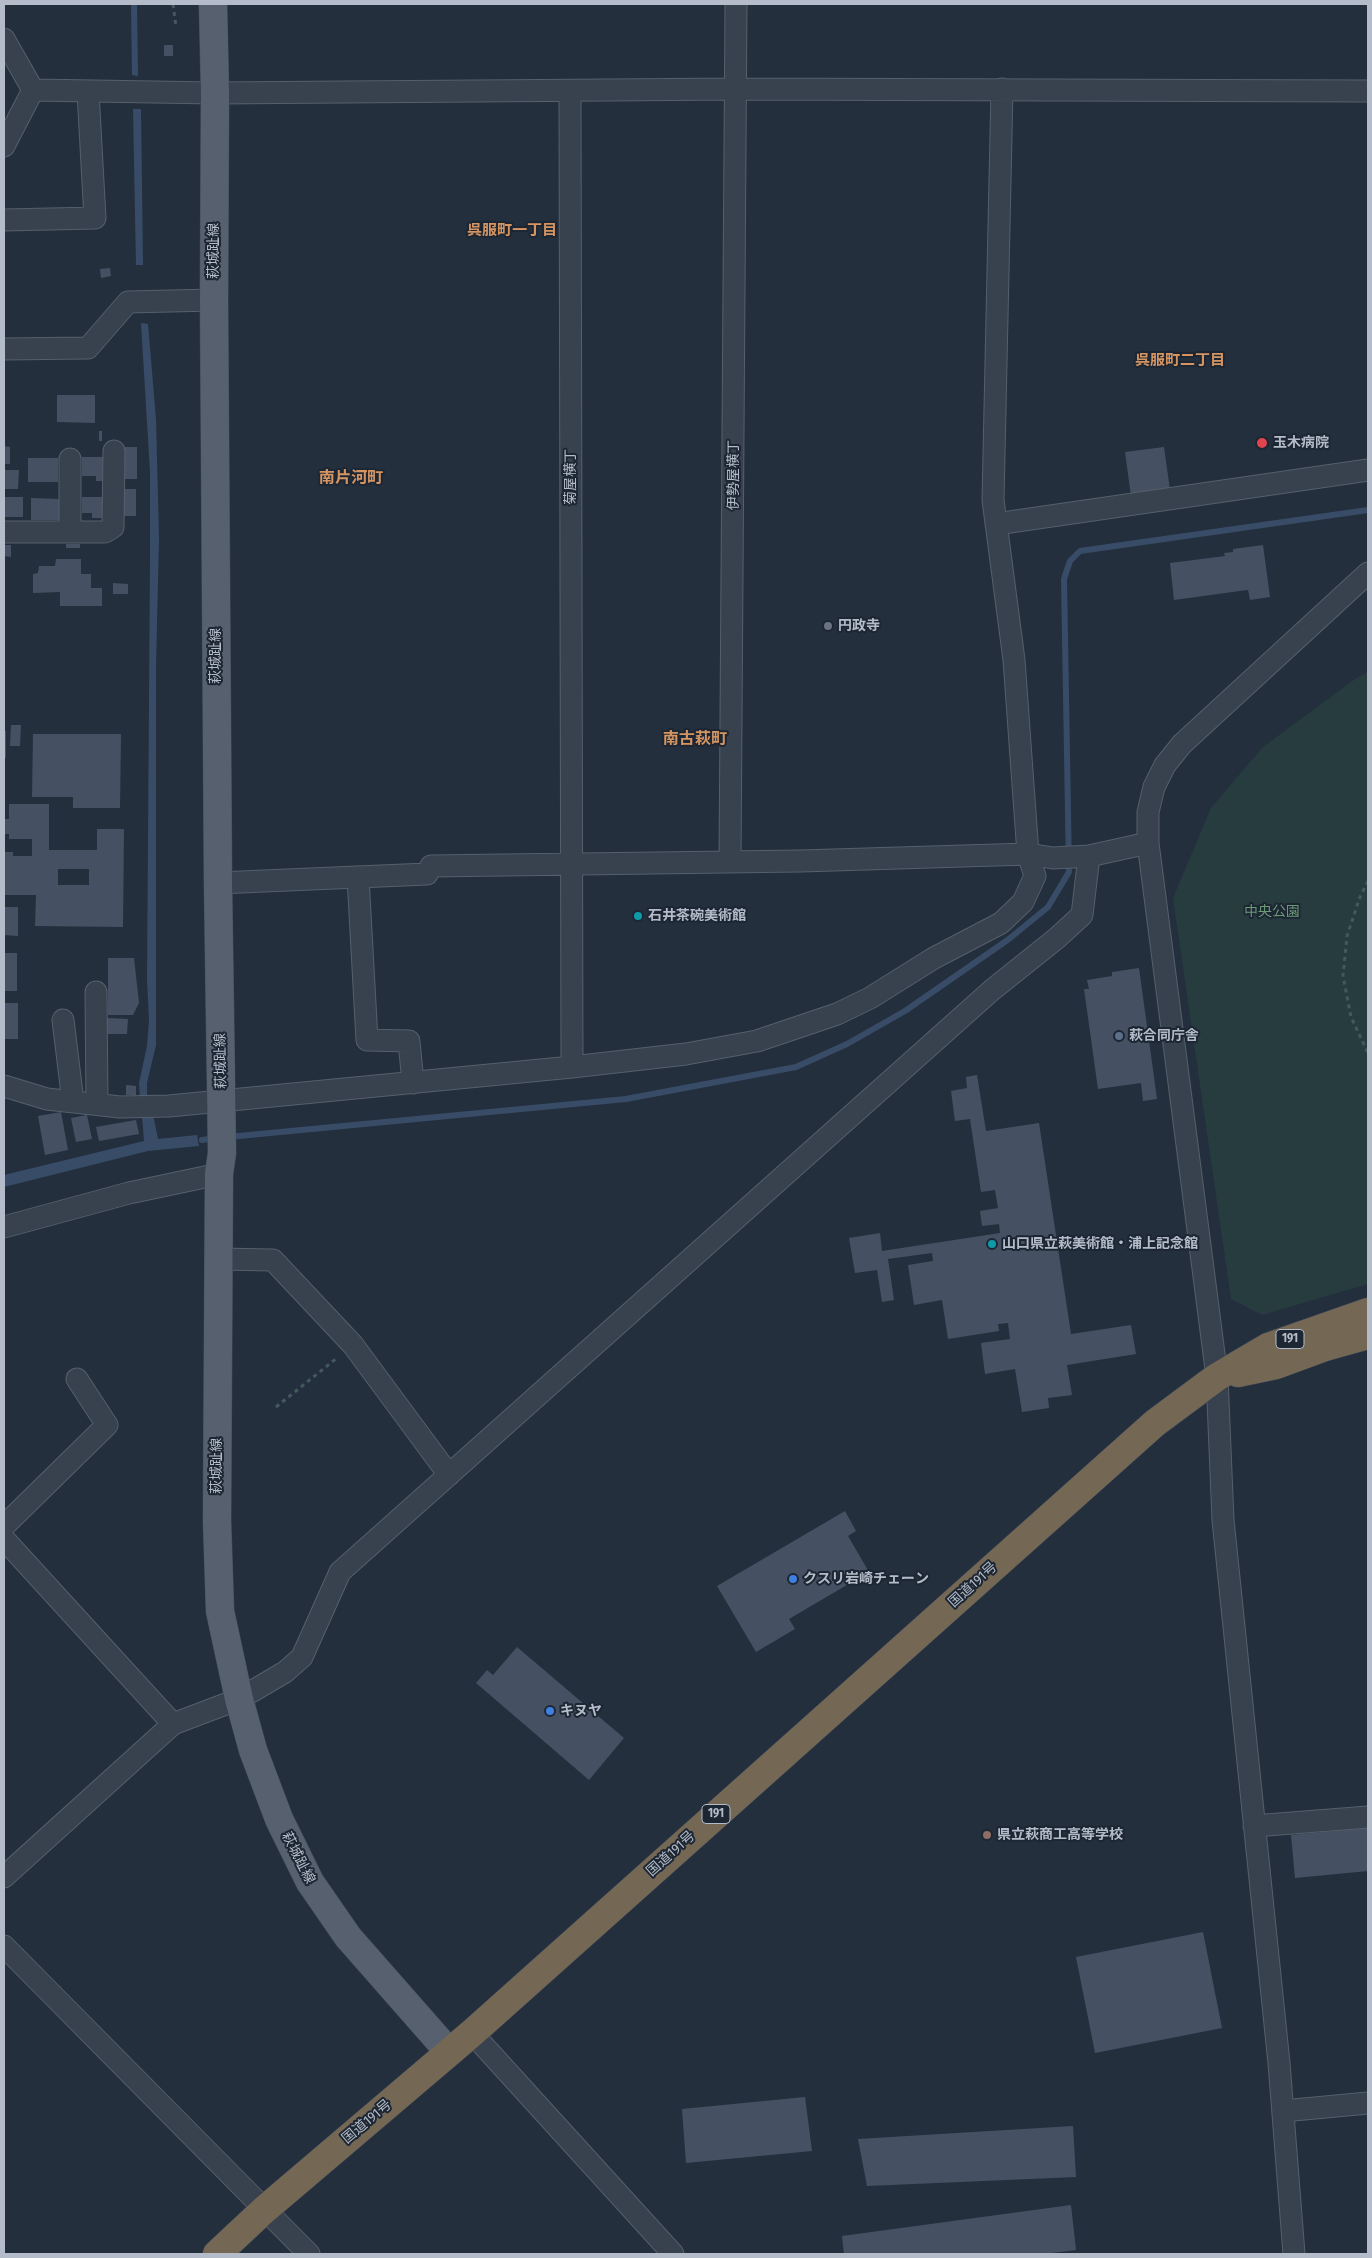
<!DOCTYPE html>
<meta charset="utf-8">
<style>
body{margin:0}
#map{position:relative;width:1372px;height:2258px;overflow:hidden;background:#242f3e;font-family:"Fira Sans Condensed",sans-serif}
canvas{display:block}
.frame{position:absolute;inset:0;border:5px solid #b4bcc9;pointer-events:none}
</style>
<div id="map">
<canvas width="1372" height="2258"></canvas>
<div class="frame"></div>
</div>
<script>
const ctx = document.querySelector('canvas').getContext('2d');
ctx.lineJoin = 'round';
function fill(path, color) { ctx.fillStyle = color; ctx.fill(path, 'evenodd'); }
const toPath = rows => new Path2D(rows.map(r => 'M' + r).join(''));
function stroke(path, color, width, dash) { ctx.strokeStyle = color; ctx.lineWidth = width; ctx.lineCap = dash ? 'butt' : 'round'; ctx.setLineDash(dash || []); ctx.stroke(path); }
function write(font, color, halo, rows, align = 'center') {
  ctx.font = font + ' "Fira Sans Condensed","Noto Sans JP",sans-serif'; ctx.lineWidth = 4; ctx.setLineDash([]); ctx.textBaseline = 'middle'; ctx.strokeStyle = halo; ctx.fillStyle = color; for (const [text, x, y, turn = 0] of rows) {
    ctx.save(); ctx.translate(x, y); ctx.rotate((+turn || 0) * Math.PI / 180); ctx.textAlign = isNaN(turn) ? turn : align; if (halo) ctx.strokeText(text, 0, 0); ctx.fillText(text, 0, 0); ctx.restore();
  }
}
fill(toPath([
 [1368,672,1368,1284,1262,1315,1231,1299,1173,898,1211,808,1263,747,1355,679]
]), '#263c3f');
fill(toPath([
 [131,4,137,4,138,76,132,75],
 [133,109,141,109,143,265,136,265],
 [141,323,148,324,156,419,159,538,156,666,156,1045,147,1083,147,1098,140,1099,139,1083,147,1046,149,1021,147,979,150,560,150,472],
 [153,1114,158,1139,197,1135,199,1146,148,1151,4,1187,4,1175,144,1141,142,1116]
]), '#394c67');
stroke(toPath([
 [228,1137,626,1099,796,1067,847,1044,905,1011,1009,939,1048,907,1069,872,1064,579,1070,561,1080,551,1368,510],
 [202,1140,216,1138]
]), '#394c67', 6);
fill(toPath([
 [164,45,173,45,173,56,164,56],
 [110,268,111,276,101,278,100,269],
 [57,395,95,395,95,423,57,422],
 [99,431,102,431,102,441,99,441],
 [4,446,10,447,10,464,4,464],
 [125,447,137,447,137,479,124,479],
 [1164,447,1170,490,1131,496,1125,452],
 [82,457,104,457,104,481,96,481,96,476,82,476],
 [28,458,58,458,58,482,28,482],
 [4,470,19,470,18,489,4,489],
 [122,489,136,489,136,516,122,516],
 [4,497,23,497,23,517,4,517],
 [82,497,103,497,103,518,92,518,92,513,82,513],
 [31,498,59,499,59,520,31,520],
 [66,544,80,544,80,548,66,548],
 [4,545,11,545,11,557,4,556],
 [1263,545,1270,597,1250,600,1248,590,1247,590,1174,600,1170,563,1225,556,1224,553,1233,552,1233,549],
 [56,559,81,559,81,574,91,574,91,588,102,588,102,606,60,606,60,592,33,593,33,574,38,573,39,566,55,566],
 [113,583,128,584,128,594,113,594],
 [11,725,21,725,20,746,10,746],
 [4,731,6,731,6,758,4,758],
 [33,734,121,734,120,808,73,808,73,797,32,797],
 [9,804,49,804,49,850,97,850,97,829,124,829,123,927,35,926,36,895,4,895,4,852,13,852,13,856,32,856,32,839,9,839,9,834,4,834,4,819,9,819],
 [58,869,89,869,89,885,58,885],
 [4,907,18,907,18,936,4,935],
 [4,953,17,953,17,991,4,991],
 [108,958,134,958,139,1003,133,1015,108,1015],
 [1139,968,1157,1099,1143,1101,1141,1083,1098,1089,1084,989,1089,989,1087,980,1112,976,1112,972],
 [4,1003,18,1003,18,1039,4,1039],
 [107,1018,128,1019,127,1034,107,1034],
 [977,1075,986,1131,1039,1123,1071,1334,1131,1325,1136,1354,1067,1365,1072,1395,1048,1398,1049,1408,1022,1412,1015,1369,985,1374,981,1343,1010,1339,1008,1323,998,1324,999,1331,948,1339,942,1300,914,1305,908,1265,933,1261,932,1253,888,1259,894,1300,882,1302,877,1270,855,1273,849,1238,880,1233,882,1251,1000,1233,999,1224,982,1226,980,1211,998,1208,995,1190,981,1192,970,1119,955,1121,951,1091,967,1088,966,1077],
 [126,1085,136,1086,136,1095,126,1095],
 [61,1112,68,1150,45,1155,38,1116],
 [87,1115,92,1139,76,1142,71,1118],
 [136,1120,139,1134,99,1141,96,1127],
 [845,1511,856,1531,848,1536,869,1572,789,1619,795,1629,756,1652,717,1586],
 [517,1647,624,1738,589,1780,476,1683,487,1670,493,1675],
 [1368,1828,1368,1871,1295,1878,1291,1835],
 [1203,1932,1222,2028,1095,2053,1076,1957],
 [805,2097,812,2151,686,2163,682,2109],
 [1073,2126,1076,2177,867,2186,858,2139],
 [1071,2205,1076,2250,1043,2254,844,2254,842,2236]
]), '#455162');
const minor = toPath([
 [4,39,33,90,215,93,737,89,1368,91],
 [570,91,572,1067],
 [4,146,33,90],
 [4,220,95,218,88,92],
 [4,349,88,348,128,302,214,300],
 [70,459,70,532],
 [996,524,1368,470],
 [4,532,105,532,113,527,114,451],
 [730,861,736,4],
 [358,877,367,1040,409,1041,413,1083],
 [218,883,427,874,431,866,801,861,1028,854,1053,858,1089,856,1148,843],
 [96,992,97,1104],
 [63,1020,73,1102],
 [4,1086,47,1099,120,1107,169,1106,572,1067,686,1054,757,1041,837,1014,870,998,934,958,1001,923,1023,902,1035,876,1028,854,1014,660,993,500,1002,89],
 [4,1227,129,1193,219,1174],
 [219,1259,273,1260,353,1345,449,1475],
 [4,1526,107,1425,77,1379],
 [4,1539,173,1724],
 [1254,1826,1368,1817],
 [4,1877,173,1724,239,1699,285,1672,302,1657,340,1572,992,990,1057,938,1082,915,1089,856],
 [4,1946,309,2254],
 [472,2033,673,2254],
 [1283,2111,1368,2103],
 [1294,2254,1279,2063,1223,1520,1217,1377,1148,843,1148,812,1154,787,1165,765,1182,744,1368,573]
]);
const major = toPath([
 [213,4,215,93,214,300,218,883,222,1153,219,1174,217,1521,220,1611,239,1699,253,1750,279,1819,310,1882,348,1937,449,2052]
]);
const highway = toPath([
 [1238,1373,1276,1365,1325,1347,1368,1335],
 [217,2254,264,2210,472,2033,1155,1423,1217,1377,1268,1347,1368,1312]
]);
stroke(minor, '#565f6c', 23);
stroke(major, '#414a57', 29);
stroke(highway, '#434c59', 29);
stroke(toPath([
 [173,4,176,27],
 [1368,881,1360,897,1347,936,1343,976,1351,1017,1368,1053],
 [276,1407,337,1358]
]), '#44595c', 3, [4, 4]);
stroke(minor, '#38414e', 21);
stroke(major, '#56606e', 28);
stroke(highway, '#746855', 28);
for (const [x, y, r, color] of [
 [1262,443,6,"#e0444e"],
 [828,626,5,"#6b7280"],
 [638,916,5,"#0f9aa8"],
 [1119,1036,5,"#5c6f8a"],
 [992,1244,5,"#0f9aa8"],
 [793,1579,5,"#3f7fe0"],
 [550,1711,5,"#3f7fe0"],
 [987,1835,5,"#8d6e63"]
]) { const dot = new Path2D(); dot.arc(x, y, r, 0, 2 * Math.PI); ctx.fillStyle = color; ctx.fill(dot); stroke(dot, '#1d2633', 2); }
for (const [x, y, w] of [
 [1290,1339,28],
 [716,1814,28]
]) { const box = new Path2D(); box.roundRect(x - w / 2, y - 9.5, w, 19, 4); ctx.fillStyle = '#1d2633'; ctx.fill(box); stroke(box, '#b4bcc9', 1); }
write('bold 12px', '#b4bcc9', null, [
 ["191",1290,1339],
 ["191",716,1814]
]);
write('14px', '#b4bcc9', '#1d2633', [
 ["萩城趾線",214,251,-90],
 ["伊勢屋横丁",734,475,-90],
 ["菊屋横丁",571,477,-90],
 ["萩城趾線",216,656,-90],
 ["萩城趾線",221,1061,-91],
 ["萩城趾線",217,1466,-90],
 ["国道191号",973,1585,-42],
 ["国道191号",671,1854,-42],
 ["萩城趾線",298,1858,63],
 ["国道191号",367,2122,-40]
]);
write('bold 14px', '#b4bcc9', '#1d2633', [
 ["玉木病院",1273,443],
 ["円政寺",838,626],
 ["石井茶碗美術館",648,916],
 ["萩合同庁舎",1129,1036],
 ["山口県立萩美術館・浦上記念館",1002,1244],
 ["クスリ岩崎チェーン",803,1579],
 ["キヌヤ",560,1711],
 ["県立萩商工高等学校",997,1835]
], 'left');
write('14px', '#6b9a76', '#1d2633', [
 ["中央公園",1272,912]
]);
write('bold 15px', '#d59563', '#1d2633', [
 ["呉服町一丁目",512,231],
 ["呉服町二丁目",1180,361]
]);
write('bold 16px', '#d59563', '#1d2633', [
 ["南片河町",351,479],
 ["南古萩町",695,740]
]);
</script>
